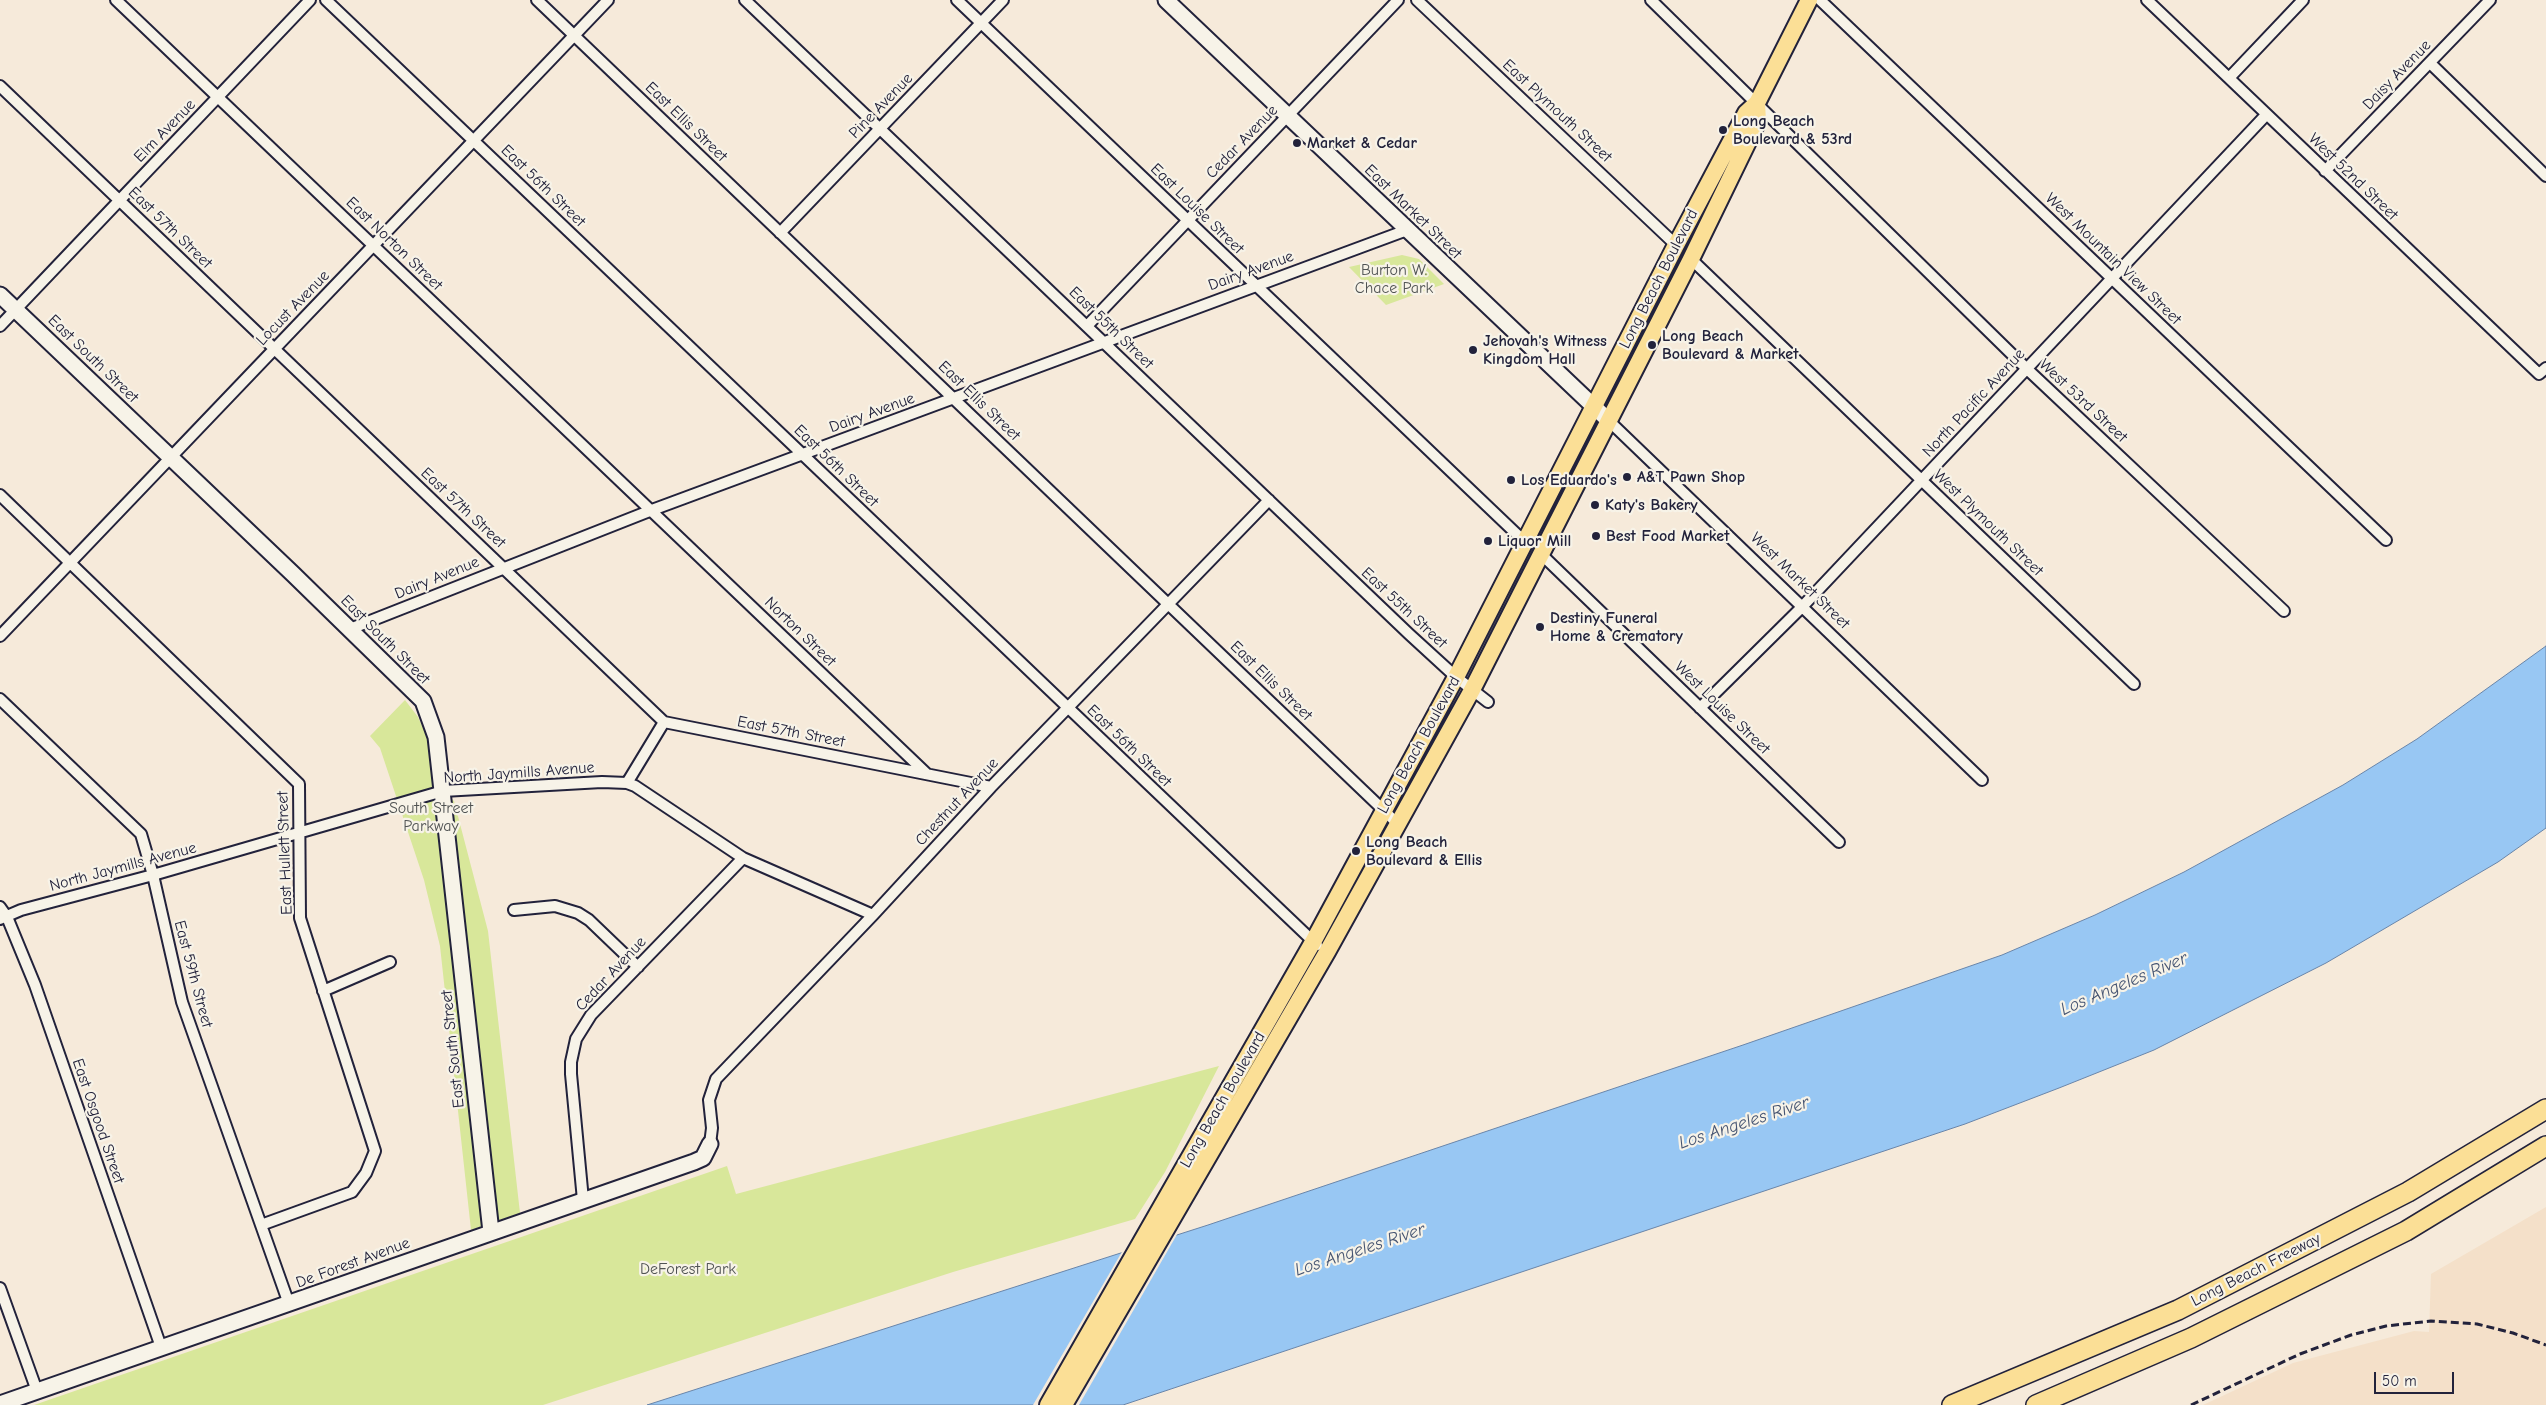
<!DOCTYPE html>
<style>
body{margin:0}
#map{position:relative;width:2546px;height:1405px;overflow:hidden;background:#f6eada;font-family:"Comic Neue",sans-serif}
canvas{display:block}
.scale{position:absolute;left:2374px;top:1372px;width:80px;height:22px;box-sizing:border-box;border:2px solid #22223b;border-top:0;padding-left:6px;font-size:15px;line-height:18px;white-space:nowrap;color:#22223b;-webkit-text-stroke:4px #f7f3e8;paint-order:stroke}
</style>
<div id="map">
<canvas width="2546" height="1405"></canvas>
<div class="scale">50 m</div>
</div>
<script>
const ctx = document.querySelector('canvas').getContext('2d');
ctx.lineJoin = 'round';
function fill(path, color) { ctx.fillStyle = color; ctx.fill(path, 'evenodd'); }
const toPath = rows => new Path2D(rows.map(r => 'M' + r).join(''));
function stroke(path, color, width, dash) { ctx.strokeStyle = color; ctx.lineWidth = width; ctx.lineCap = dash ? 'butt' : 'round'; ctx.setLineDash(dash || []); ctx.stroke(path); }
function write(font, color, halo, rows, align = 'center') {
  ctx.font = font + ' "Comic Neue",sans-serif'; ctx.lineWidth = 4.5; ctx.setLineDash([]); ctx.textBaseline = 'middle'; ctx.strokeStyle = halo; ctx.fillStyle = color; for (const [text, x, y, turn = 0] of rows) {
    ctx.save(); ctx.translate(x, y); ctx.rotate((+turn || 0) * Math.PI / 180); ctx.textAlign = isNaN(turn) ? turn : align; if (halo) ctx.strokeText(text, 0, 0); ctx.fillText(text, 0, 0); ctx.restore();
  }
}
fill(toPath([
 [2546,1207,2546,1405,2203,1405,2293,1363,2414,1331,2429,1332,2431,1274]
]), '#f4e0c9');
fill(toPath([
 [1402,255,1419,259,1444,284,1386,305,1349,267],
 [405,700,418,717,426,735,432,757,432,782,454,801,488,931,520,1213,471,1230,440,946,424,880,380,748,370,736],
 [1219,1066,1165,1172,1135,1219,953,1272,543,1405,34,1405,727,1166,736,1194]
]), '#d8e79a');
const water = toPath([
 [2546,646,2546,828,2498,862,2326,963,2154,1050,2059,1088,1965,1124,1123,1405,647,1405,1208,1225,1743,1045,2002,955,2095,915,2184,872,2343,785,2417,739,2546,646]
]);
fill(water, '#98c7f3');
stroke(water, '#6985a9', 1);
fill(toPath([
 [1179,1231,1079,1405,1033,1405,1123,1250]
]), '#f6eada');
const street = toPath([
 [116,0,927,774],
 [326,0,1317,945],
 [537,0,1399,825],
 [745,0,1409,634,1456,677,1488,702],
 [957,0,1526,543],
 [1417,0,1676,245],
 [1651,0,2027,369,2284,611],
 [1820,0,2386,540],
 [2147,0,2539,374,2546,368],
 [2430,63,2546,176],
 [2229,78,2303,0],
 [0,86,664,722,991,787],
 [2325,171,2490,0],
 [780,233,1003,0],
 [1691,259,2134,684],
 [0,326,310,0],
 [1087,326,1398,0],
 [1608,420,1982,780],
 [0,495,299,784,300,918,375,1151,366,1173,352,1192,261,1225],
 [1541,554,1839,842],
 [350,629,652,510,1407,230],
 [0,636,608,0],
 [0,699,141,834,153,875,182,1002,289,1304],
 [1700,708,1801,608,2266,115],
 [627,783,664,722],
 [0,907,7,917,35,985,161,1347],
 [514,910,555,906,578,913,589,920,638,967],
 [0,919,21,910,153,875,443,791,602,782,627,783,635,786,743,858,873,915],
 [323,991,390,962],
 [710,1144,712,1128,709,1100,716,1079,873,915,991,787,1269,500],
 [583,1200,571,1074,571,1062,576,1039,591,1015,743,858],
 [0,1288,37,1391]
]);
const secondary = toPath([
 [1166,0,1608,420],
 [0,295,293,574,423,701,436,737,491,1232],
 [0,1404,694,1162,703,1158,710,1144]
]);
const primary = toPath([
 [1048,1405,1313,942,1456,677,1676,245,1746,113,1757,103,1809,0],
 [1064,1405,1327,952,1472,690,1691,259,1758,121,1757,103]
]);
const highway = toPath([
 [1952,1405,2178,1310,2408,1192,2546,1109],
 [2036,1405,2191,1338,2406,1231,2546,1146]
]);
stroke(street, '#22223b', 14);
stroke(secondary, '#22223b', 19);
stroke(primary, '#22223b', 20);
stroke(highway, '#22223b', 22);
stroke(street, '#f7f3e8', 10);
stroke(secondary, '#f7f3e8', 15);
stroke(primary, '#fbdf96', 16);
stroke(highway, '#fbdf96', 19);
stroke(toPath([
 [2191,1405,2300,1354,2351,1335,2386,1326,2431,1321,2477,1324,2513,1333,2546,1345]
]), '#22223b', 3, [8, 4]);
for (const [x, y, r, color] of [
 [1723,130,5,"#22223b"],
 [1297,143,5,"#22223b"],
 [1652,345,5,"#22223b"],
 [1473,350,5,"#22223b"],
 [1627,477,5,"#22223b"],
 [1511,480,5,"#22223b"],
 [1595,505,5,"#22223b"],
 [1596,536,5,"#22223b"],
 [1488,541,5,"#22223b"],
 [1540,627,5,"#22223b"],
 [1356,851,5,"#22223b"]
]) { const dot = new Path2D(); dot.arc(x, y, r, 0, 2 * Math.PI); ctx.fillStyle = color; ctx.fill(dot); stroke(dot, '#f7f3e8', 2); }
write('16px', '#22223b', '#f7f3e8', [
 ["Daisy Avenue",2397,75,-46],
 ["Pine Avenue",881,106,-46],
 ["East Plymouth Street",1557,111,43],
 ["East Ellis Street",686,122,44],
 ["Elm Avenue",165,131,-46],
 ["Cedar Avenue",1242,142,-46],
 ["West 52nd Street",2353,177,44],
 ["East 56th Street",543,186,44],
 ["East Louise Street",1197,209,44],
 ["East Market Street",1413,212,44],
 ["East 57th Street",170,228,44],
 ["East Norton Street",394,244,44],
 ["West Mountain View Street",2113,259,44],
 ["Dairy Avenue",1251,271,-20],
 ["Long Beach Boulevard",1659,279,-63],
 ["Locust Avenue",293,308,-46],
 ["East 55th Street",1111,328,44],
 ["East South Street",93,359,44],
 ["East Ellis Street",979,401,44],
 ["West 53rd Street",2083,401,43],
 ["North Pacific Avenue",1974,403,-47],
 ["Dairy Avenue",872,413,-20],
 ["East 56th Street",836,466,44],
 ["East 57th Street",463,508,43],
 ["West Plymouth Street",1988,523,44],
 ["Dairy Avenue",437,578,-22],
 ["West Market Street",1800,581,44],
 ["East 55th Street",1404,608,43],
 ["Norton Street",800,632,44],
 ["East South Street",385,640,45],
 ["East Ellis Street",1271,681,44],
 ["West Louise Street",1722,708,44],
 ["East 57th Street",791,732,11],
 ["Long Beach Boulevard",1419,745,-61],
 ["East 56th Street",1129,746,44],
 ["North Jaymills Avenue",519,773,-4],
 ["Chestnut Avenue",957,802,-47],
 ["East Hullett Street",285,853,-92],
 ["North Jaymills Avenue",123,867,-15],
 ["East 59th Street",193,974,75],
 ["Cedar Avenue",611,974,-47],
 ["East South Street",453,1049,-96],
 ["Long Beach Boulevard",1223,1100,-60],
 ["East Osgood Street",98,1121,71],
 ["De Forest Avenue",353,1263,-20],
 ["Long Beach Freeway",2256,1270,-27]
]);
write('bold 16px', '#22223b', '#f7f3e8', [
 ["Long Beach",1733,121],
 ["Boulevard & 53rd",1733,139],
 ["Market & Cedar",1307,143],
 ["Long Beach",1662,336],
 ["Boulevard & Market",1662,354],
 ["Jehovah's Witness",1483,341],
 ["Kingdom Hall",1483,359],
 ["A&T Pawn Shop",1637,477],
 ["Los Eduardo's",1521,480],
 ["Katy's Bakery",1605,505],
 ["Best Food Market",1606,536],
 ["Liquor Mill",1498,541],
 ["Destiny Funeral",1550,618],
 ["Home & Crematory",1550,636],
 ["Long Beach",1366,842],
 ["Boulevard & Ellis",1366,860]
], 'left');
write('16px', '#505353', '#f7f3e8', [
 ["Burton W.",1394,270],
 ["Chace Park",1394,288],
 ["South Street",431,808],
 ["Parkway",431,826],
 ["DeForest Park",688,1269]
]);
write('italic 18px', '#455472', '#f7f3e8', [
 ["Los Angeles River",2124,984,-23],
 ["Los Angeles River",1744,1123,-18],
 ["Los Angeles River",1360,1250,-18]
]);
</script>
